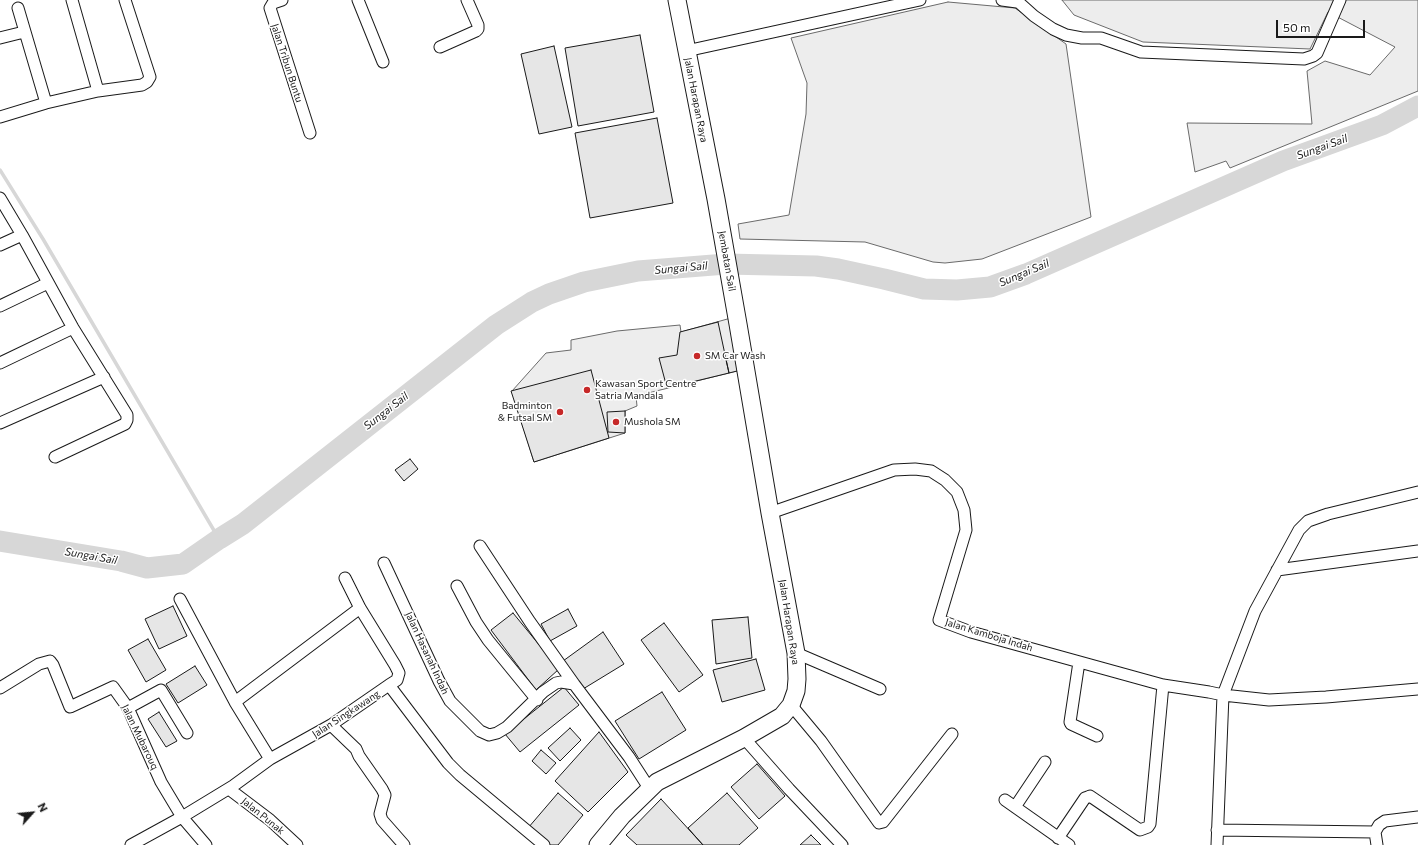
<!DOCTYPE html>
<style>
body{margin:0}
#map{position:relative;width:1418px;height:845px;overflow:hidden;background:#fff;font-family:Commissioner,sans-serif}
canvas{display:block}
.north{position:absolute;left:12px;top:793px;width:40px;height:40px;-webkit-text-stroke:3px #fff;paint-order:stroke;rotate:63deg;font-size:11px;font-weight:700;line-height:16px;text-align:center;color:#1a1a1a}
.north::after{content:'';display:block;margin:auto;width:14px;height:18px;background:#1a1a1a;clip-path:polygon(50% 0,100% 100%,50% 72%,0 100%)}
.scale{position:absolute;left:1276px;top:20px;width:89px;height:18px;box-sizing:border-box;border:2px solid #1a1a1a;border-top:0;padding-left:5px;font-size:12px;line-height:14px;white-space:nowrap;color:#1a1a1a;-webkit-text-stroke:3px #fff;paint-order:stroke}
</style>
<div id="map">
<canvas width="1418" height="845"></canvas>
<div class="north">N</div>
<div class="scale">50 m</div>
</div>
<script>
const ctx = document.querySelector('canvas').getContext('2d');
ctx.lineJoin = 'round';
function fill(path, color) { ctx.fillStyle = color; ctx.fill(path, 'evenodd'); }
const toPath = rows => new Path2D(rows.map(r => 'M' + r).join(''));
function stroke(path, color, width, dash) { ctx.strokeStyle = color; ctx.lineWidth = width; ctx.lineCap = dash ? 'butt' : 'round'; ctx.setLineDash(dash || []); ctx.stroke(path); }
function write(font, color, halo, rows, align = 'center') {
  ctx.font = font + ' Commissioner,sans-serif'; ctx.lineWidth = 3; ctx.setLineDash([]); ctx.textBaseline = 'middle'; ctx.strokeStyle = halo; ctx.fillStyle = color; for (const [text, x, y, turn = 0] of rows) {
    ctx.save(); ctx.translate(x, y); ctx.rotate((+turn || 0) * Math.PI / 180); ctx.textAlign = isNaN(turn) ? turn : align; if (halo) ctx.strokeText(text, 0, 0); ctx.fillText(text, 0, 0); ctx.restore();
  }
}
const built = toPath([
 [1062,0,1418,0,1418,91,1230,168,1226,161,1195,172,1187,123,1312,124,1307,71,1325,61,1370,75,1395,47,1328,12,1310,49,1143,42,1074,15,1062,0],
 [948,2,1015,8,1066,44,1091,217,982,259,945,263,933,262,865,242,740,239,738,224,789,215,806,114,807,83,791,38,948,2],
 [731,318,741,370,636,396,637,406,625,411,625,433,534,462,512,391,546,353,571,350,571,340,617,331,680,325,681,332,731,318]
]);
fill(built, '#ededed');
stroke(built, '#6a6a6a', 1);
stroke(toPath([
 [0,170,43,239,219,539]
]), '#d7d7d7', 3.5);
stroke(toPath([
 [0,541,121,561,147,568,183,564,219,539,243,524,496,325,532,302,549,294,584,282,638,271,726,264,816,266,838,269,884,279,924,289,957,290,990,287,1026,274,1283,161,1382,125,1418,106]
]), '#d7d7d7', 21);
const building = toPath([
 [640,35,654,112,578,126,565,48,640,35],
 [554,46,572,127,539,134,521,54,554,46],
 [657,118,673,203,590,218,575,133,657,118],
 [718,322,729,373,667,388,659,358,677,355,680,332,718,322],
 [738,358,741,370,729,373,726,360,738,358],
 [591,370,609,438,534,462,511,391,591,370],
 [625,411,625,433,608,432,607,412,625,411],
 [410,459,418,469,404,481,395,470,410,459],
 [173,606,187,636,159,649,145,619,173,606],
 [568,609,577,626,550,641,541,624,568,609],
 [513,613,559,669,536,690,491,630,513,613],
 [748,617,752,658,716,664,712,620,748,617],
 [664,623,703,675,679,692,641,640,664,623],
 [603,632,624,664,583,689,563,661,603,632],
 [148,639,166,670,146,682,128,650,148,639],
 [756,659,765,690,722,702,713,670,756,659],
 [195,666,207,685,178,703,166,684,195,666],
 [564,687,579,705,520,752,505,734,564,687],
 [662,692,686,730,639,759,615,721,662,692],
 [159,712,177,741,166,747,148,719,159,712],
 [570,728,581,740,560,761,548,748,570,728],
 [599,732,628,772,588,812,555,781,599,732],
 [541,750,556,763,546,774,532,761,541,750],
 [757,764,785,796,759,819,731,787,757,764],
 [558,793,583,815,558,845,547,845,528,828,558,793],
 [727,793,758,828,739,845,703,845,688,828,727,793],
 [661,799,703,845,637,845,626,835,661,799],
 [811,835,821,845,800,845,811,835]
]);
fill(building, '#e6e6e6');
stroke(building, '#1a1a1a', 1);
const street = toPath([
 [72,0,98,91],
 [282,0,273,3,270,8,310,133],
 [358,0,383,62],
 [1002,0,1017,2],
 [1016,0,1034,16,1053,29,1066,35,1082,38,1101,38,1141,52,1304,59,1313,56,1317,53,1340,0],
 [18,8,46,103],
 [0,38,24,32],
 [440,47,476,31,478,29,478,25,467,0],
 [686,51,920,0],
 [0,117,46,103,98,91,142,85,147,82,150,77,125,0],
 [0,198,22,235,73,328,127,415,127,420,125,424,55,457],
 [0,245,22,235],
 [0,306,48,283],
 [0,363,73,328],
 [0,423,104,377],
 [770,513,894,470,915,469,931,471,945,480,957,492,964,510,966,530,939,620,971,632,1163,685,1209,692,1223,695,1269,700,1326,697,1418,689],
 [480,546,530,622,574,684],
 [384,563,439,681,450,701,480,731,489,735,497,733,507,727,543,692,556,683,561,682,574,684,629,757,649,788],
 [1277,570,1418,551],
 [345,578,360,608,395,665,399,673,397,680,389,685],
 [457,586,476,622,488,640,537,700],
 [180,599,235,702,270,759],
 [796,653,880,689],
 [1079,662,1070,722,1071,724,1097,736],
 [0,688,39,664,50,661,53,665,70,707,113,687,128,708,161,782,182,817,206,845],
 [235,702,360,608],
 [791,705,821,741,879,823,883,822,952,734],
 [128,708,161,690,187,733],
 [331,725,356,749,359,756,382,789,385,795,380,814,382,820,404,845],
 [744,738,789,789,842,845],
 [229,789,270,820,297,845],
 [1005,800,1069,845],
 [1015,807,1045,762],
 [1217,830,1375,832,1379,825,1385,821,1418,817],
 [1375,832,1377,845],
 [1058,838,1085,798,1088,797,1090,796,1140,830,1148,827,1150,824,1163,685],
 [131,845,182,817,233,786,270,759,331,725,389,685,448,763,460,775,544,845],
 [1217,845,1223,695,1255,611,1299,530,1308,521,1328,514,1418,492]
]);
const primary = toPath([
 [598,845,622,816,657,782,744,738,782,716,791,705,796,691,797,679,796,653,770,513,738,324,716,199,677,0]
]);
stroke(street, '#1a1a1a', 13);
stroke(primary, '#1a1a1a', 19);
stroke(street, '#fff', 11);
stroke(primary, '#fff', 17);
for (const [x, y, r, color] of [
 [697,356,4,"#c62828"],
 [587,390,4,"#c62828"],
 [560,412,4,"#c62828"],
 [616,422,4,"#c62828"]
]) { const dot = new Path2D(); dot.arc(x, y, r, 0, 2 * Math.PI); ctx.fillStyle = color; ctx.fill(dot); stroke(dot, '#fff', 1.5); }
write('10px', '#1a1a1a', '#fff', [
 ["Jalan Tribun Buntu",287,63,72],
 ["Jalan Harapan Raya",696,100,79],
 ["Jembatan Sail",727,261,80],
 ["Jalan Harapan Raya",789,622,81],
 ["Jalan Kamboja Indah",989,635,17],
 ["Jalan Hasanah Indah",427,653,65],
 ["Jalan Singkawang",346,714,-33],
 ["Jalan Mubarouq",140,737,64],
 ["Jalan Punak",263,816,39]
]);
write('10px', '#1a1a1a', '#fff', [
 ["SM Car Wash",705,356],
 ["Kawasan Sport Centre",595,384],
 ["Satria Mandala",595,396],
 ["Badminton",552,406,"right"],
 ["& Futsal SM",552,418,"right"],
 ["Mushola SM",624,422]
], 'left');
write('italic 11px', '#1a1a1a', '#fff', [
 ["Sungai Sail",1322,147,-20],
 ["Sungai Sail",681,268,-5],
 ["Sungai Sail",1024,273,-23],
 ["Sungai Sail",386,411,-38],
 ["Sungai Sail",91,556,10]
]);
</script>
